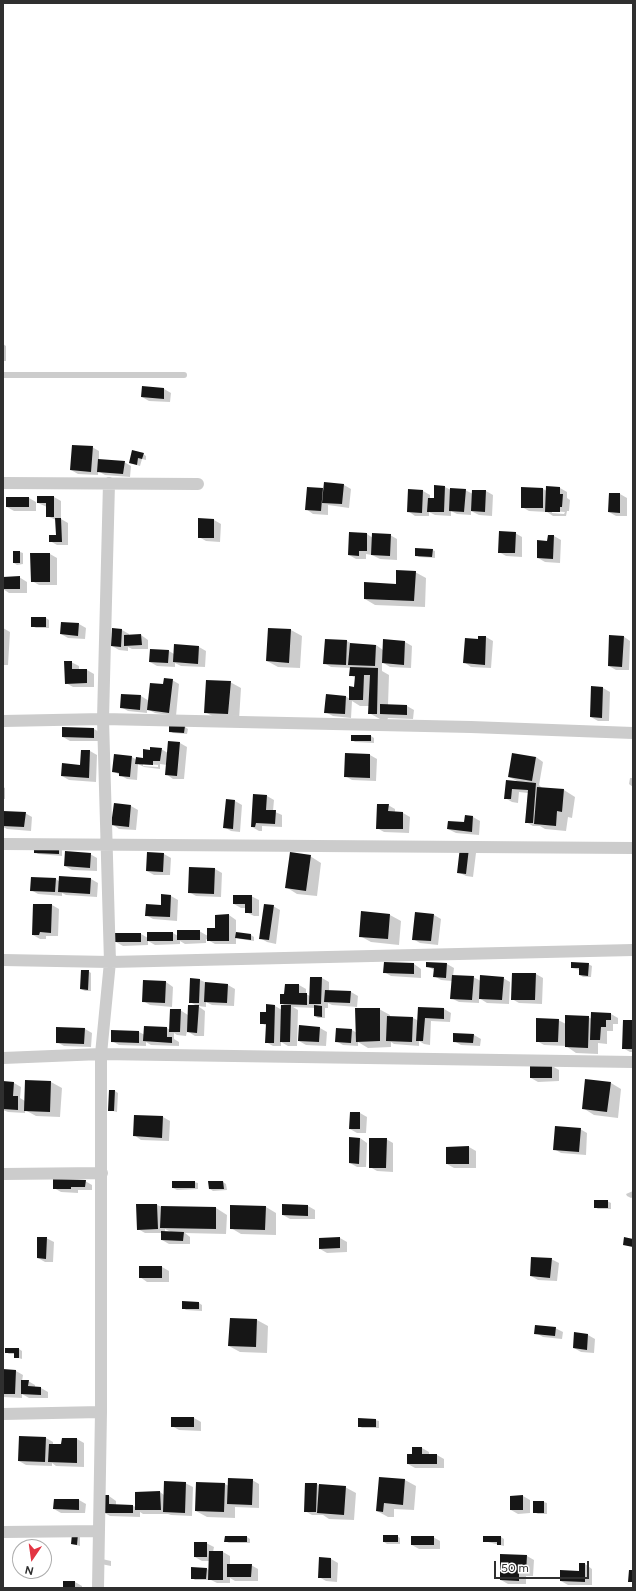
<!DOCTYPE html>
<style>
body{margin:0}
#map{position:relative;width:636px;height:1591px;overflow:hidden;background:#fff;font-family:Figtree,sans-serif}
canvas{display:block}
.frame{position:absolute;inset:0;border:4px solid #2f2f2f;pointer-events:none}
.north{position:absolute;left:12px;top:1539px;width:40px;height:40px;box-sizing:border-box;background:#fff;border:1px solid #acacac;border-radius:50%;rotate:193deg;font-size:11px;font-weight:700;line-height:16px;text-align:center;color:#2f2f2f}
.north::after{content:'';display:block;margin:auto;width:14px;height:18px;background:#e33543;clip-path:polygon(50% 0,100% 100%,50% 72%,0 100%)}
.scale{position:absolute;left:494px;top:1561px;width:95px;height:18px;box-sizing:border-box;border:2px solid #2f2f2f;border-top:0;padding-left:5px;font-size:12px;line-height:14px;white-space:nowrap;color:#2f2f2f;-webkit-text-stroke:3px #fff;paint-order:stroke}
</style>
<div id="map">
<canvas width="636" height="1591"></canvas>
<div class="frame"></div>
<div class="north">N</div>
<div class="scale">50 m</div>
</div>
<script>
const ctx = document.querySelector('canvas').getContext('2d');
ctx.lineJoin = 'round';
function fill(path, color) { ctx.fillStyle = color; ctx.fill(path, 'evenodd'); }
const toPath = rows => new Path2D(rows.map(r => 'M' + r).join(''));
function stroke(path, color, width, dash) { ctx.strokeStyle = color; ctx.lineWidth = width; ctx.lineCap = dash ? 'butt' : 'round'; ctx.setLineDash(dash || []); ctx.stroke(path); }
fill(toPath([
 [3,344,6,346,6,361,3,361],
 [143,387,164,389,171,393,170,402,149,401,142,397],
 [92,447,99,451,99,460,124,462,131,466,130,477,105,475,98,471,98,475,78,474,71,470],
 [143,454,146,456,146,460,142,459,140,466,130,463],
 [344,485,351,489,349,508,328,505,328,515,313,514,306,509,322,489,324,490],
 [445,487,451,490,465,490,473,494,486,491,493,495,492,516,479,515,471,511,471,515,457,514,451,511,451,516,435,515,429,512,429,516,415,516,408,511,423,491,430,495,430,499,435,499],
 [547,487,560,488,567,492,567,498,570,500,569,511,567,511,566,516,553,516,547,512,529,511,522,507,522,488,543,489,547,491],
 [552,511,565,512,564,514,552,513],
 [620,494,627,498,627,516,616,516,609,512],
 [38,497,54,497,61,501,61,519,68,523,68,545,57,545,50,541,57,536,56,520,47,516,47,507,38,503],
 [29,498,36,502,36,511,14,511,7,507],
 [214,520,221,524,220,542,206,541,199,537],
 [350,533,367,534,373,538,390,535,397,539,397,560,380,559,372,555,366,554,366,559,356,559,349,555],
 [515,533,522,537,522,557,506,556,499,552],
 [549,536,554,536,561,540,560,563,545,562,538,558,548,542],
 [432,550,435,551,435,558,419,557,416,555],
 [20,552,23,553,23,564,17,565,14,563],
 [50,554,57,558,57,585,39,585,32,581],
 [415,572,426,578,425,607,375,605,365,599,397,585],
 [19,577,27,582,27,593,9,593,3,589,3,578],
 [32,618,46,618,49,620,49,628,36,628,32,626],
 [79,624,86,628,85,639,68,638,61,634],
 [3,628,10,632,8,665,3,665],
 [269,629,291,630,302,636,300,668,278,667,267,661],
 [122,630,129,634,129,636,141,635,148,640,148,649,132,649,128,647,128,651,119,650,112,646],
 [623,636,630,641,629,670,616,670,609,666],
 [479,637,486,637,493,641,491,668,471,667,464,662,479,640],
 [326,640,347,641,352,644,376,645,383,650,384,640,405,642,412,646,411,668,390,667,382,662,382,671,389,675,388,705,407,706,414,710,413,719,388,718,387,720,380,719,369,713,370,706,360,706,352,701,351,718,333,716,325,712,345,696,350,699,355,688,356,678,350,675,351,668,331,667,324,663],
 [199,647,206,651,205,667,181,666,175,663,175,667,157,666,150,662,169,651,174,654],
 [71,662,79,666,79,670,87,670,94,674,94,687,73,687,66,683],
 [172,680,179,684,176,716,155,713,147,709,147,713,128,711,121,707,141,696,149,701,164,685],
 [230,682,241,688,239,720,216,718,205,712],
 [592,687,603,688,610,692,609,721,598,721,591,717],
 [185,727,188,729,187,734,173,733,170,731],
 [63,728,94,729,101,733,101,741,70,741,63,737],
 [371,736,374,738,374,743,355,742,352,740],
 [169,742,180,743,187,747,184,779,173,779,166,774,167,765,160,764,160,769,144,767,138,764,137,780,127,779,113,771,132,757,137,760,144,759,151,751,161,749,168,753],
 [143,764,158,765,158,767,143,766],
 [82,751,90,751,97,755,96,782,69,780,62,776,81,766],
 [370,755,377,759,376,781,352,780,345,776],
 [536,757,543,762,539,785,542,788,564,790,575,797,572,818,568,817,566,831,545,829,540,826,533,826,526,822,528,793,519,792,518,803,512,802,505,798,507,782,519,782,509,777],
 [630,778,633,778,633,787,629,784],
 [3,787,5,788,5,799,3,799],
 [267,796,274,800,273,811,282,815,282,827,262,826,262,831,259,831,252,827],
 [235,801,242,805,240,832,231,831,224,827],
 [388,805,395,809,395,812,403,813,410,817,409,833,384,832,377,828],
 [131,806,138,810,136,830,119,829,112,824],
 [3,812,25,813,32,817,31,831,7,829,3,827],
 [466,816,473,817,480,821,479,835,456,833,448,829,465,823],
 [35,847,62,850,62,856,38,854,35,852],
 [468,849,476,853,473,877,466,876,458,872],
 [90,854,97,858,97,871,72,870,65,866],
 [164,854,171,858,170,875,154,875,147,871],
 [310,856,321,863,317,896,297,894,286,887],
 [215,869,222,873,221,897,196,896,189,892],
 [32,878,56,879,60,882,91,879,98,883,97,897,66,895,62,893,62,896,38,894,31,890],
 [162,895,171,896,178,900,177,921,153,919,146,915,162,906],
 [251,896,259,900,259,916,254,916,246,912,246,908,241,908,234,904],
 [52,905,59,909,58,936,46,936,46,939,40,939,33,935],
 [273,906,280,910,276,944,267,942,260,938],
 [362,912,390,915,401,921,399,945,371,942,360,936],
 [229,915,236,920,236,933,251,935,254,937,254,941,240,939,236,937,236,944,215,944,206,939,206,943,185,944,180,941,180,944,155,945,148,941,148,945,123,946,116,942,115,934,141,934,148,938,173,933,178,936,199,931,208,936,216,929,216,916],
 [434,915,441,919,438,945,420,943,413,939],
 [385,963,414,964,421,969,421,978,391,976,384,972],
 [447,964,454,968,453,976,473,977,481,981,503,978,510,982,509,1004,487,1003,479,998,479,1003,459,1002,451,998,452,981,441,980,434,976,434,970,427,966],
 [588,964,592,966,591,977,583,977,580,975,580,970,572,968],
 [88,971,91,973,91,991,85,991,81,989],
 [536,974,543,978,542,1004,519,1003,512,999],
 [311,978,322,978,329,982,329,991,351,992,358,996,357,1007,332,1005,328,1003,328,1008,325,1008,325,1018,318,1018,315,1016,315,1008,293,1007,298,1010,297,1046,288,1046,281,1042,281,1046,273,1046,266,1042,267,1026,261,1023,267,1013,275,1006,282,1010,286,1006,281,1003,285,995,299,985,306,989,306,994,310,996],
 [191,979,200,980,207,983,228,985,235,989,234,1006,212,1005,206,1002,206,1007,198,1006,205,1011,204,1036,195,1036,187,1031,186,1036,177,1035,174,1033,174,1039,179,1042,179,1046,151,1045,146,1042,146,1046,119,1045,112,1041,112,1031,139,1032,145,1035,167,1028,170,1030,180,1010,188,1015,197,1006,190,1002],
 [166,982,173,987,172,1007,150,1005,143,1001],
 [419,1008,444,1009,451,1013,450,1022,431,1021,430,1045,424,1044,419,1041,419,1046,394,1044,391,1042,391,1047,368,1048,358,1042,358,1046,343,1045,336,1041,352,1030,357,1033,379,1009,390,1015,390,1017,413,1018,419,1021],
 [611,1014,618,1018,618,1024,613,1024,613,1031,607,1031,607,1044,598,1043,598,1054,576,1053,566,1046,544,1045,537,1041,558,1020,566,1024,588,1017,592,1019],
 [633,1021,633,1052,630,1052,623,1048],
 [320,1028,327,1032,326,1046,306,1045,299,1041],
 [85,1029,92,1033,91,1047,64,1046,57,1042],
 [474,1035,481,1039,480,1046,461,1045,454,1041],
 [552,1066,559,1070,559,1081,538,1082,531,1078],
 [3,1082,14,1083,21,1087,20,1098,25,1101,51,1082,62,1088,60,1117,36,1116,25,1110,25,1113,8,1112,3,1110],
 [611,1083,621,1089,618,1118,594,1115,583,1108],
 [115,1091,118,1093,117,1112,109,1110],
 [360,1113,367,1117,366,1133,357,1133,350,1129],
 [163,1117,170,1121,169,1141,141,1140,134,1135],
 [580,1129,587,1133,586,1155,561,1153,554,1149],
 [360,1138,367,1143,366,1167,357,1167,350,1163],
 [386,1139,393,1143,393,1172,377,1171,370,1167],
 [469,1147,476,1151,476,1168,454,1168,447,1164],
 [85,1181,92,1185,92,1190,78,1190,78,1193,61,1192,54,1188],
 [194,1182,198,1183,198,1189,177,1190,173,1188],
 [209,1182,223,1182,226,1184,227,1190,213,1191,210,1189],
 [633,1191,633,1197,631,1198,627,1196,626,1194],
 [607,1201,611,1203,611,1209,598,1209,595,1207],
 [137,1205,157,1205,162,1207,216,1208,227,1215,226,1234,185,1233,190,1237,190,1244,169,1244,162,1240,162,1233,145,1233,138,1229],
 [165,1229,171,1232,165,1232],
 [308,1206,315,1210,315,1219,290,1219,283,1215],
 [266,1207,276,1213,276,1235,241,1234,231,1228],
 [46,1238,54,1242,53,1262,45,1262,38,1258],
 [340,1238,347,1242,347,1252,327,1253,320,1249],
 [551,1259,559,1263,557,1281,538,1280,531,1276],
 [140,1267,162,1267,169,1271,169,1282,147,1282,140,1277],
 [199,1303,202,1305,202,1311,186,1310,183,1308],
 [257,1320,268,1326,267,1353,240,1352,229,1346],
 [555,1328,563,1332,562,1339,543,1337,536,1333],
 [575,1334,588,1335,595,1339,594,1353,581,1352,574,1348],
 [6,1349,19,1349,22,1351,22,1359,15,1357,15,1354,9,1354,6,1352],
 [3,1370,16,1371,23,1375,22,1381,28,1381,35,1385,35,1387,41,1388,48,1392,48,1398,29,1398,22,1394,22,1398,3,1397],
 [194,1418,201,1422,201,1431,179,1430,172,1426],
 [375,1420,379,1421,379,1428,362,1428,359,1426],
 [46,1438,53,1442,53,1445,62,1445,63,1439,77,1439,84,1443,84,1467,56,1466,52,1463,52,1466,26,1465,19,1461],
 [422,1448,429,1452,429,1455,437,1455,444,1459,444,1468,415,1468,408,1464,413,1455],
 [380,1478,405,1480,416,1486,414,1510,394,1509,394,1517,388,1517,377,1511],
 [252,1480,259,1484,259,1508,235,1507,235,1518,207,1517,196,1511,225,1484,229,1486],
 [185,1483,193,1487,192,1516,171,1515,168,1514,143,1514,140,1512,140,1517,110,1516,103,1512,103,1496,109,1496,116,1501,116,1505,133,1506,136,1507,136,1493,160,1492,164,1495],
 [317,1484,320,1486,345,1487,356,1493,354,1520,329,1519,323,1515,312,1515,305,1511],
 [523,1496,530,1500,530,1513,518,1514,511,1510],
 [79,1500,86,1504,85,1513,61,1513,54,1509],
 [544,1502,547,1503,547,1514,538,1514,534,1512],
 [77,1535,80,1537,80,1546,72,1544],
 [397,1536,400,1538,400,1544,387,1544,384,1542],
 [247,1537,250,1539,250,1543,229,1543,225,1541],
 [433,1537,440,1541,440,1549,419,1549,412,1545],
 [501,1537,504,1539,504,1546,484,1541],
 [206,1543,214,1547,213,1552,223,1552,230,1556,230,1565,251,1565,258,1569,258,1581,235,1581,230,1578,230,1583,217,1583,209,1579,209,1580,195,1580,192,1578,206,1569,210,1570,210,1561,202,1561,195,1557],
 [527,1556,534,1560,533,1576,526,1576,526,1584,508,1584,501,1580],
 [102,1559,111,1561,111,1566,101,1564],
 [331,1559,338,1563,337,1582,326,1581,319,1577],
 [580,1564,585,1564,592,1569,592,1585,568,1585,561,1581,580,1572],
 [75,1582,82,1586,82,1588,64,1588]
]), '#0003');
fill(toPath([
 [142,386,164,388,164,399,141,397],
 [72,445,93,446,91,472,70,470],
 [132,450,144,453,142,459,138,458,137,465,129,463],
 [98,459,125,461,123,474,97,472],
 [324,482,344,484,342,504,322,503],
 [434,485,445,486,444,512,427,512,428,498,434,498],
 [546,486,560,487,560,494,563,494,562,507,560,507,560,512,545,512],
 [307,487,323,488,321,511,305,510],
 [521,487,543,488,543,508,521,508],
 [450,488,466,489,464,512,449,511],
 [408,489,423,490,422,513,407,512],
 [472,490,486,490,485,512,471,511],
 [609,493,620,493,620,513,608,512],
 [37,496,54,496,54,517,46,517,46,503,37,503],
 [6,497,29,497,29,507,6,507],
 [55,518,61,518,62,542,49,542,49,535,56,535],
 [198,518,214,519,214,538,198,538],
 [499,531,516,532,515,553,498,553],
 [349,532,367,533,367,551,359,551,359,556,348,555],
 [372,533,391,534,390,556,371,555],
 [548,535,554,535,553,559,537,558,537,540,547,541],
 [415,548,433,549,432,557,415,556],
 [13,551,20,551,20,563,13,563],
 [30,553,50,553,50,582,31,582],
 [396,570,416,571,414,601,364,599,364,582,396,584],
 [20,576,20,589,3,589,3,577],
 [31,617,46,617,46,627,31,627],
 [61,622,79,623,78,636,60,634],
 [112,628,122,629,121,647,111,646],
 [268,628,291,629,289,663,266,661],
 [141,634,142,645,124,646,124,635],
 [609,635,624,636,622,667,608,666],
 [478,636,486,636,485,665,463,663,465,638,478,639],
 [325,639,347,640,346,665,323,664],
 [383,639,405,641,404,665,382,663],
 [350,643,376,645,375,666,348,665],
 [174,644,199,646,198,664,173,662],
 [150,649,169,650,168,663,149,662],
 [64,661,72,661,72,669,87,669,87,683,65,684],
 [350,667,378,668,377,714,368,714,370,675,364,675,363,700,349,700,349,686,354,687,355,676,349,676],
 [164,678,173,679,169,713,147,710,150,683,163,684],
 [206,680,231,681,228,714,204,713],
 [591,686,603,687,602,718,590,717],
 [121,694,141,695,140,710,120,708],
 [326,694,346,696,345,714,324,713],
 [380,704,407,705,407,715,380,714],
 [169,724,185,726,184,733,169,732],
 [62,727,94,728,94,738,62,737],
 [351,735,371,735,371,741,351,741],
 [168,741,180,742,177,776,165,775],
 [150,747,162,748,160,761,153,761,153,765,135,764,136,757,143,758,143,749,150,750],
 [81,750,90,750,89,778,61,776,62,763,80,765],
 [345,753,370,754,370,778,344,777],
 [512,753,536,757,532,781,508,777],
 [114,754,132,756,130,777,119,776,119,773,112,772],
 [506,780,536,783,533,823,525,823,528,790,512,789,511,799,504,799],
 [537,787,564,789,562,812,557,811,556,826,534,824],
 [253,794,267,795,266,810,276,810,275,824,256,823,255,827,251,827],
 [226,799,235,800,233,829,223,828],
 [114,803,131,805,129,827,111,825],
 [377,804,389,804,388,811,403,812,403,829,376,829],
 [3,811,26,812,24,827,3,826],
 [465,815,473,816,472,832,447,829,448,821,464,822],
 [34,846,59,847,59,854,34,853],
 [460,847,469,848,466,874,457,873],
 [65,851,91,853,90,868,64,866],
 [147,852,164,853,163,872,146,871],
 [290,852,311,855,306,891,285,888],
 [189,867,215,868,214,894,188,893],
 [59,876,91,878,90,894,58,892],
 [31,877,56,878,55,892,30,891],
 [161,894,171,895,170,917,145,916,146,904,161,905],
 [233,895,252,895,252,913,245,913,245,904,233,904],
 [33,904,52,904,51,933,40,932,39,935,32,935],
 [264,904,274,905,269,940,259,939],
 [361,911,390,914,388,939,359,937],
 [415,912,434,914,431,941,412,940],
 [229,914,229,941,207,941,207,928,215,928,215,915],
 [177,930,200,930,200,940,177,940],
 [147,932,173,932,173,941,147,941],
 [236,932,251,934,251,940,235,938],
 [114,933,141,933,141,942,115,942],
 [384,962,414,963,414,974,383,973],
 [426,962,447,963,446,978,433,977,434,968,426,967],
 [571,962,589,963,588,976,579,975,579,968,571,968],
 [81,970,89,970,88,990,80,989],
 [512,973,536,973,535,1000,511,1000],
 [452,975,474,976,472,1000,450,999],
 [480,975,504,977,502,1000,479,999],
 [310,977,322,977,321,1004,309,1004],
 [190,978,200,979,199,1003,189,1003],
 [143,980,166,981,165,1003,142,1002],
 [205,982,228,984,227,1003,204,1002],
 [285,984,299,984,299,993,307,993,307,1005,280,1004,280,994,284,994],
 [325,990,351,991,350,1003,324,1002],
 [266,1004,275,1005,274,1043,265,1043,266,1024,260,1024,260,1012,266,1012],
 [188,1005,199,1005,197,1033,187,1032],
 [281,1005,291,1005,290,1042,280,1042],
 [314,1005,322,1006,322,1017,314,1016],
 [418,1007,444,1008,444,1019,425,1018,423,1041,416,1041],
 [355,1008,380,1008,380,1041,356,1042],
 [170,1009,181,1009,180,1032,169,1032],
 [591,1012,611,1013,611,1020,606,1020,606,1027,601,1027,600,1040,590,1040],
 [565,1015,589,1016,588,1048,565,1047],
 [387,1016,413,1017,412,1042,386,1041],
 [536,1018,559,1019,558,1042,536,1042],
 [623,1020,633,1020,633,1049,622,1049],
 [299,1025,320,1027,319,1042,298,1041],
 [144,1026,167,1027,167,1037,172,1037,172,1043,143,1041],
 [56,1027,85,1028,84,1044,56,1043],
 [336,1028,352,1029,351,1043,335,1042],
 [111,1030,139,1031,139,1043,111,1042],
 [453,1033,474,1034,473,1043,453,1042],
 [530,1065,552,1065,552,1078,530,1078],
 [585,1079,611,1082,607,1112,582,1109],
 [25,1080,51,1081,50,1112,24,1111],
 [3,1081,14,1082,13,1096,18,1096,18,1110,3,1109],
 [109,1090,115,1090,114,1111,108,1111],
 [350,1112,360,1112,360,1129,349,1129],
 [134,1115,163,1116,162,1138,133,1136],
 [555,1126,581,1128,579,1152,553,1150],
 [349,1137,360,1138,359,1164,349,1163],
 [369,1138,387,1138,386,1168,369,1168],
 [469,1146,469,1164,446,1164,446,1147],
 [53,1179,86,1180,85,1187,71,1187,71,1189,53,1189],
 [172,1181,195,1181,195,1188,172,1188],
 [208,1181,223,1181,224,1189,209,1189],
 [594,1200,608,1200,608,1208,594,1208],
 [136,1204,157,1204,158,1229,137,1230],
 [282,1204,308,1205,308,1216,282,1215],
 [230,1205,266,1206,265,1230,230,1229],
 [161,1206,216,1207,216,1229,160,1228],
 [161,1231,184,1232,183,1241,161,1240],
 [37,1237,47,1237,46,1259,37,1258],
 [340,1237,340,1248,319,1249,319,1238],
 [624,1237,633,1239,633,1247,623,1245],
 [531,1257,552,1258,550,1278,530,1276],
 [139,1266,162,1266,162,1278,139,1278],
 [182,1301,199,1302,199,1309,182,1309],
 [230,1318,257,1319,256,1347,228,1346],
 [535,1325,556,1327,555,1336,534,1334],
 [574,1332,588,1334,587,1350,573,1348],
 [5,1348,19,1348,19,1358,14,1358,14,1353,5,1353],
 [3,1369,16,1370,15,1394,3,1394],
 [21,1380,29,1380,28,1386,41,1387,41,1395,21,1394],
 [171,1417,194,1417,194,1427,171,1427],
 [358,1418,376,1419,376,1427,358,1427],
 [19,1436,46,1437,45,1462,18,1461],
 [62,1438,77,1438,77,1463,48,1462,49,1444,61,1444],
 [412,1447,422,1447,422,1454,437,1454,437,1464,407,1464,407,1454,412,1454],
 [379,1477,405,1479,403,1505,384,1503,383,1512,376,1511],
 [228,1478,253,1479,252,1505,227,1504],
 [164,1481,186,1482,185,1513,163,1512],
 [196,1482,225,1483,224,1512,195,1511],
 [305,1483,317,1483,316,1512,304,1512],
 [319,1484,346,1486,344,1515,317,1513],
 [160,1491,161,1510,135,1510,135,1492],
 [102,1495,109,1495,109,1504,133,1505,133,1513,102,1513],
 [523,1495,523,1510,510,1510,510,1496],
 [54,1499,79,1499,79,1510,53,1509],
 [533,1501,544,1501,544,1513,533,1513],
 [72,1534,78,1534,77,1545,71,1544],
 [383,1535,398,1535,398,1542,383,1542],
 [225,1536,247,1536,247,1542,224,1542],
 [411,1536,434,1536,434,1545,411,1545],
 [483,1536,501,1536,501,1545,497,1545,497,1542,483,1542],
 [194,1542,207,1542,207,1557,194,1557],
 [209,1551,223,1551,223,1580,208,1580],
 [500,1554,527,1555,526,1573,519,1572,519,1581,500,1580],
 [319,1557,331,1558,331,1578,318,1578],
 [579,1563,585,1563,585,1582,560,1581,560,1570,579,1571],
 [227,1564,252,1564,251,1577,227,1577],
 [191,1567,207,1568,206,1579,191,1579],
 [629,1570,633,1570,633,1582,628,1582],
 [63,1581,75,1581,75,1588,63,1588]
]), '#161616');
stroke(toPath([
 [3,375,184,375]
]), '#ccc', 6);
stroke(toPath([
 [3,483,198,484],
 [3,721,103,719,471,727,633,733],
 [3,844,633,848],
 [3,960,110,962,633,950],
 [3,1058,101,1054,633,1062],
 [3,1174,102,1173],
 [3,1414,101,1412],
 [3,1532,99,1531],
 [98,1588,101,1412,101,1054,110,962,103,719,109,483]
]), '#ccc', 12);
</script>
